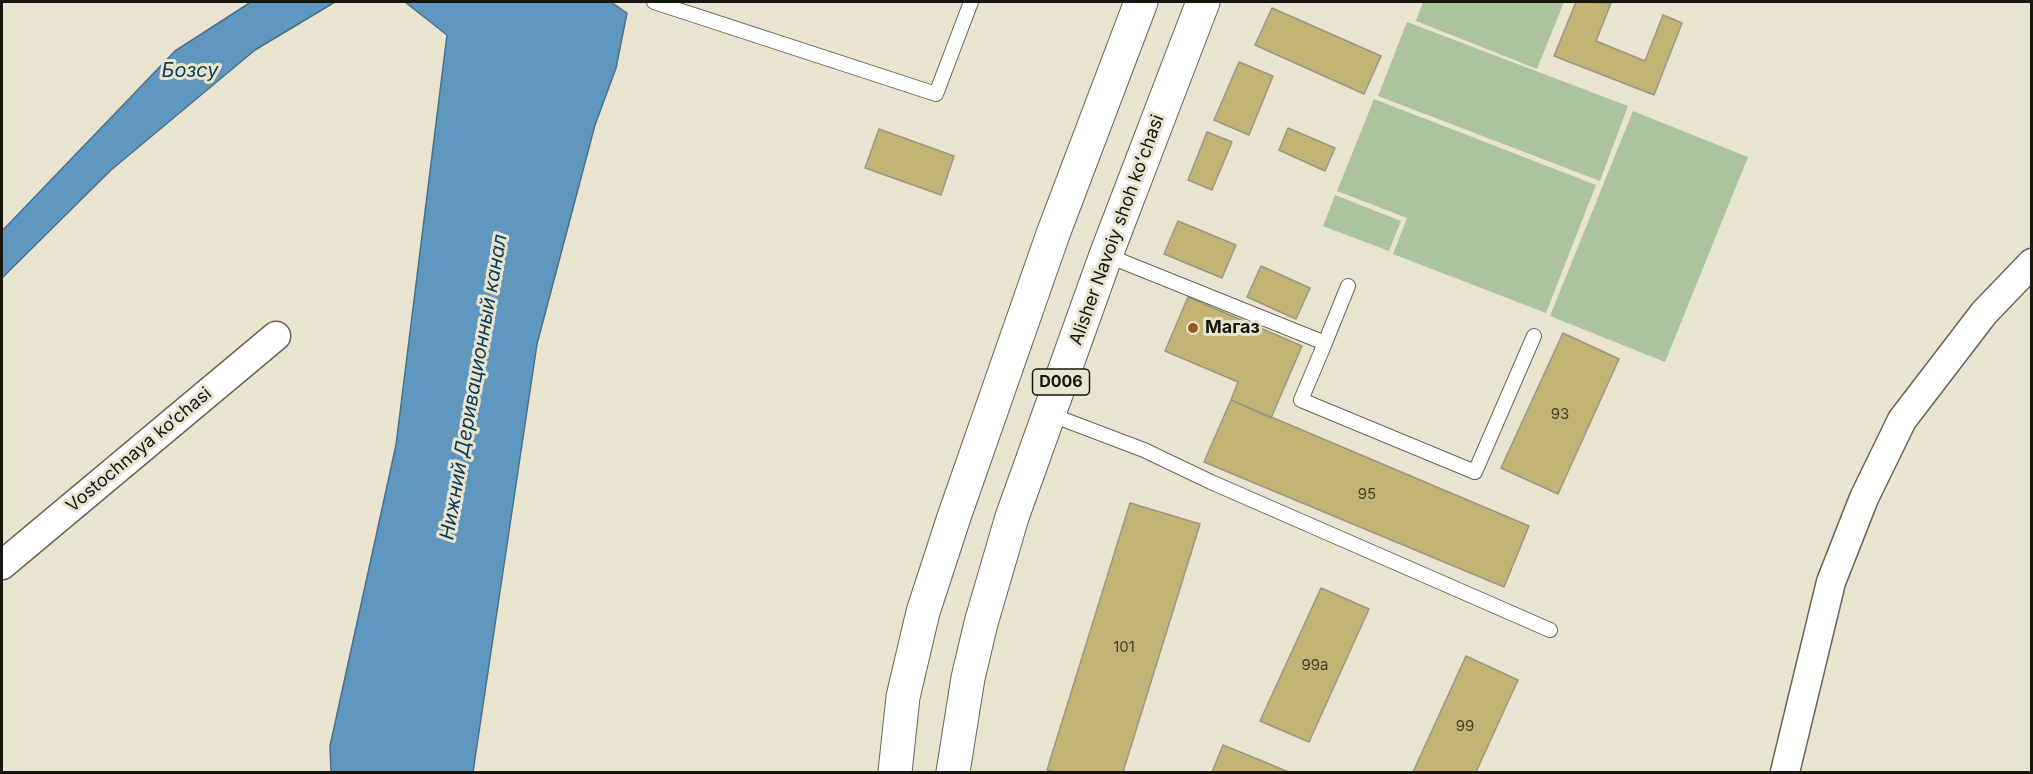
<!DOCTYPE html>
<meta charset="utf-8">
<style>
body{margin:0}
#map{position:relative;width:2033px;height:774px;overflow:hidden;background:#e8e4cf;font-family:Inter,sans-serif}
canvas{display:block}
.frame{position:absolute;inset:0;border:3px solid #17160e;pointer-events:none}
</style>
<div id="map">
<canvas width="2033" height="774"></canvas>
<div class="frame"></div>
</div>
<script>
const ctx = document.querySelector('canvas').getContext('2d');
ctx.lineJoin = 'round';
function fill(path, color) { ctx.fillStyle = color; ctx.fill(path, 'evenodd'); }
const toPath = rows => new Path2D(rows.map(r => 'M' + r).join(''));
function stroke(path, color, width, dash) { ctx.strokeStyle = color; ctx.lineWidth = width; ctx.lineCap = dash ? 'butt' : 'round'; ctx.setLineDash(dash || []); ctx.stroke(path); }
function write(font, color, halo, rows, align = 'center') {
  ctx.font = font + ' Inter,sans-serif'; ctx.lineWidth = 6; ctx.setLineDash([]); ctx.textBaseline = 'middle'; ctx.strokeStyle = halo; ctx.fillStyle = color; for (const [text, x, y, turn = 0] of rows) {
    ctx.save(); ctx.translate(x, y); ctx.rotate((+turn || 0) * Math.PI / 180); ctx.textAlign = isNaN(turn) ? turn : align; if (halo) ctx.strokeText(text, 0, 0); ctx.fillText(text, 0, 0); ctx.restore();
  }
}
fill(toPath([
 [1423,2,1564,2,1537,69,1416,21],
 [1407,22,1628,106,1600,181,1378,96],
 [1374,99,1596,185,1546,313,1393,254,1407,218,1337,191],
 [1633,111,1748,157,1665,362,1550,316],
 [1335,195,1401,221,1389,251,1323,226]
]), '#acc3a0');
const water = toPath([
 [251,2,335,2,255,50,111,170,2,278,2,231,175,51,251,2],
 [405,2,611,2,627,13,616,68,595,125,537,344,473,772,331,772,330,746,396,445,447,35,405,2]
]);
fill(water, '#6097bf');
stroke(water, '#4a708a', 1.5);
const building = toPath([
 [1576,2,1611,3,1596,41,1645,61,1663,15,1682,23,1654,95,1554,56,1576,2],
 [1272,8,1381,56,1364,94,1255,45,1272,8],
 [1239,62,1273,76,1249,135,1214,120,1239,62],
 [1288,128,1335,148,1325,171,1279,150,1288,128],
 [879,129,954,156,941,195,865,168,879,129],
 [1207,132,1232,142,1212,190,1188,180,1207,132],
 [1178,221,1236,245,1222,278,1164,254,1178,221],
 [1261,266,1310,288,1296,319,1247,297,1261,266],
 [1188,297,1302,346,1271,418,1231,400,1238,382,1165,351,1188,297],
 [1563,333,1619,359,1558,494,1501,468,1563,333],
 [1231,400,1529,526,1504,587,1204,462,1231,400],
 [1130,503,1200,524,1123,772,1057,772,1047,770,1130,503],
 [1321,588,1369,609,1309,742,1260,721,1321,588],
 [1466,656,1518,680,1476,772,1413,772,1466,656],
 [1223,745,1289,772,1212,772,1223,745]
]);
fill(building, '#c2b475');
stroke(building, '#9b9783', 1.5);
const lane = toPath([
 [654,2,936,94,971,2],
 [1106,255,1325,343,1301,400,1475,472,1534,336],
 [1325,343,1348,286],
 [1049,414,1144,450,1211,482,1550,630]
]);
const street = toPath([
 [2,565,276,336],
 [1785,772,1831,582,1864,498,1902,420,1984,313,2032,263]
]);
const primary = toPath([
 [895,772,903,697,923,612,954,517,1053,234,1141,2],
 [953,772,968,678,981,623,1012,517,1106,255,1203,2]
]);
stroke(lane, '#6a6654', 16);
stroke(street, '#6a6654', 31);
stroke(primary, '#6a6654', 35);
stroke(lane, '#fff', 14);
stroke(street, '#fff', 28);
stroke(primary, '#fff', 33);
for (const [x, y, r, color] of [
 [1193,328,6,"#965b1b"]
]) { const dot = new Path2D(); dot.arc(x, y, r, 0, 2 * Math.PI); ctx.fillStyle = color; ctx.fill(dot); stroke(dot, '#e8e4cf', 2); }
write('15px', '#423e28', null, [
 ["93",1560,414],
 ["95",1367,494],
 ["101",1124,647],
 ["99a",1315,665],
 ["99",1465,726]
]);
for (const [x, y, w] of [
 [1061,382,57]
]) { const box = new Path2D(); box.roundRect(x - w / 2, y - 13, w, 26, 4.5); ctx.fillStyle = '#e8e4cf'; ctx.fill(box); stroke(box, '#17160e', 1.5); }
write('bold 16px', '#17160e', null, [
 ["D006",1061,382]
]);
write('18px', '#17160e', '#e8e4cf', [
 ["Alisher Navoiy shoh koʻchasi",1117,230,-70],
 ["Vostochnaya ko‘chasi",139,450,-40]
]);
write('bold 18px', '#17160e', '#e8e4cf', [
 ["Магаз",1205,328]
], 'left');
write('italic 20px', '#0c3955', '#e8e4cf', [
 ["Бозсу",190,71],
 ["Нижний Деривационный канал",474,387,-80]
]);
</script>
